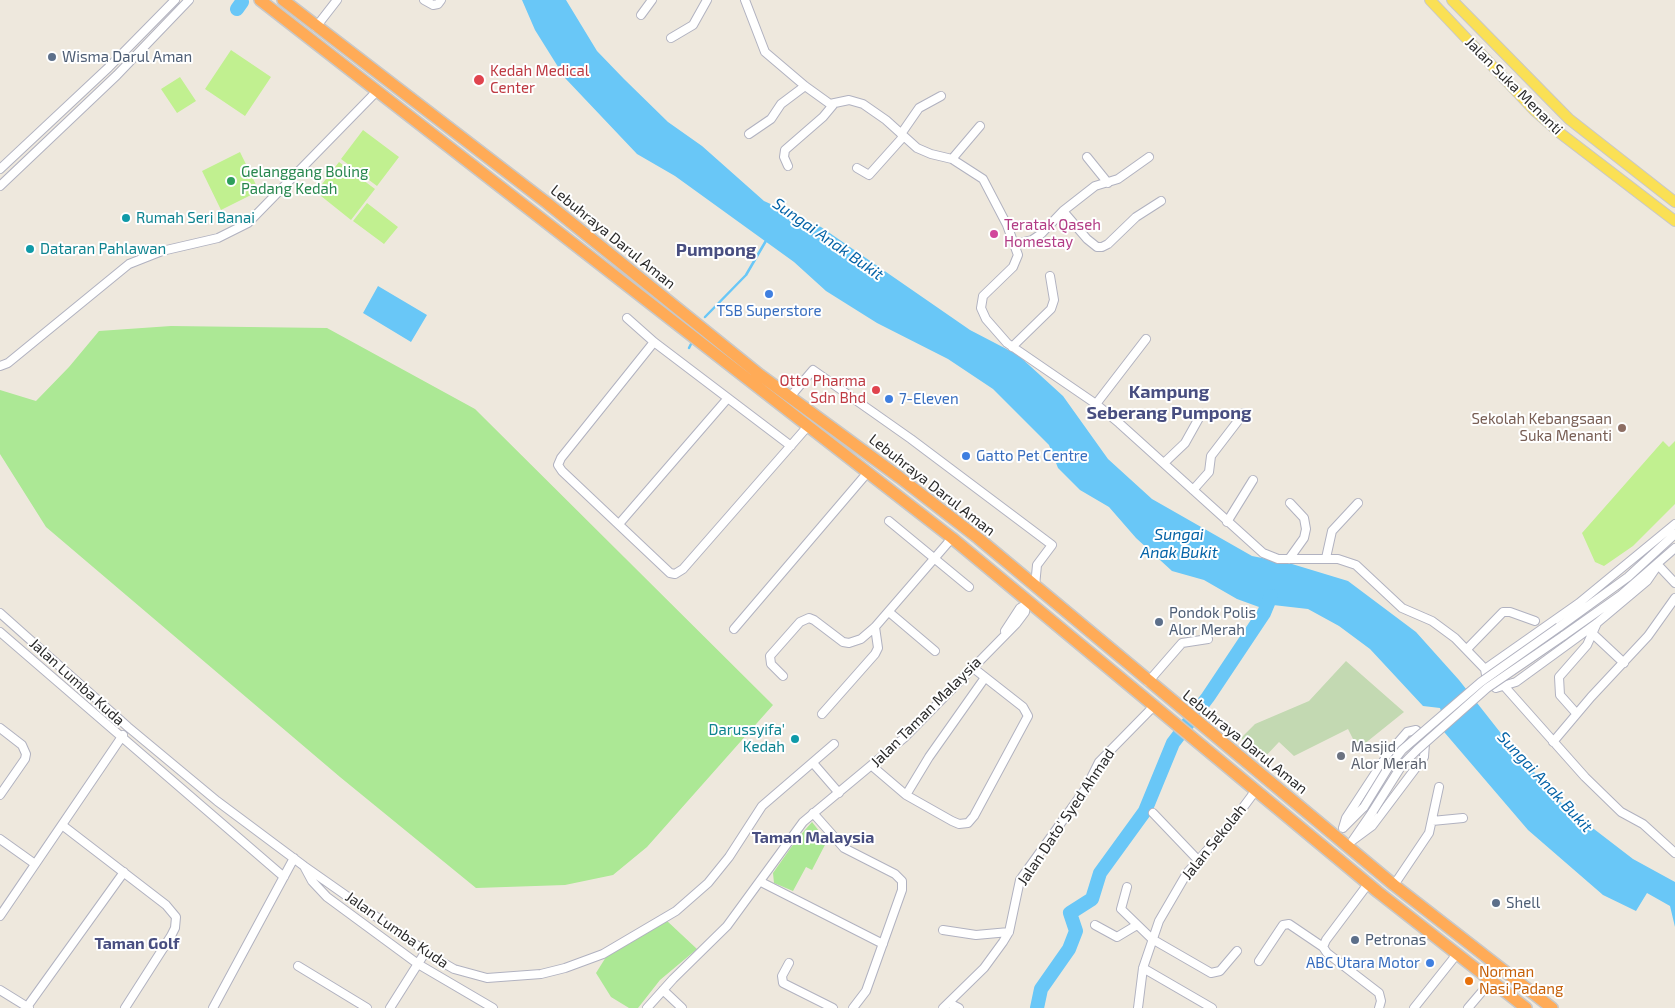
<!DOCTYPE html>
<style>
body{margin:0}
canvas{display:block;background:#eee8dd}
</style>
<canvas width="1675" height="1008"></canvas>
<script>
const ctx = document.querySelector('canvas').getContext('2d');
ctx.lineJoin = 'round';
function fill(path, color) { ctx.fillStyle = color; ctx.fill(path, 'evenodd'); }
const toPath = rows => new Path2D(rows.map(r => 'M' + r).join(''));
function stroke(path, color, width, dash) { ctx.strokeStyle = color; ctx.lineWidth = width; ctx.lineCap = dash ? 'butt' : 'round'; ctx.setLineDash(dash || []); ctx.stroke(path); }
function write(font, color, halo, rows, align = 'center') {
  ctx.font = font + ' "Exo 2",sans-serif'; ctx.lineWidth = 4; ctx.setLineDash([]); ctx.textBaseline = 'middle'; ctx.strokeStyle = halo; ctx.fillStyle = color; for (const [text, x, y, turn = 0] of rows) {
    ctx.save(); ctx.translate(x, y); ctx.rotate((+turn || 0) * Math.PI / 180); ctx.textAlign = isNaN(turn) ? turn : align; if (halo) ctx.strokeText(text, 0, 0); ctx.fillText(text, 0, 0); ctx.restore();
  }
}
fill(toPath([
 [171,326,327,328,475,409,773,705,647,847,613,875,565,885,476,888,340,777,46,527,0,454,0,390,36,401,69,367,99,331],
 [812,822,827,841,812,870,806,867,793,891,774,883,773,873,797,839],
 [666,920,697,949,660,980,638,1008,629,1008,611,997,596,973,606,957]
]), '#ace895');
fill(toPath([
 [1346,661,1404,712,1358,749,1348,729,1294,756,1279,742,1263,759,1241,738,1255,724,1309,701]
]), '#c3d9b2');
fill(toPath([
 [231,50,271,77,245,116,205,89],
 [180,77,196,101,177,113,161,89],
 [363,130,399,157,377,186,341,159],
 [240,152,259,191,221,210,202,171],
 [339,162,375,189,351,220,316,192],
 [367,203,398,227,384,244,353,221],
 [1663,441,1669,447,1675,441,1675,504,1633,546,1604,566,1595,562,1582,533]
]), '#c1f090');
fill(toPath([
 [522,0,566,0,597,51,624,79,668,122,702,146,764,201,821,227,970,330,1018,355,1063,396,1108,459,1152,499,1252,556,1292,564,1348,581,1416,632,1459,680,1507,741,1564,806,1633,859,1675,882,1675,927,1670,906,1647,893,1636,911,1603,895,1528,830,1439,726,1443,718,1440,708,1423,706,1370,649,1339,626,1308,609,1273,605,1264,613,1259,607,1237,599,1204,580,1172,571,1136,538,1109,507,1080,490,1058,468,1049,445,993,389,948,359,877,323,826,291,794,262,675,176,637,154,565,78,535,30],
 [378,286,427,315,411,342,363,313]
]), '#69c7f7');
stroke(toPath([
 [705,317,746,275,767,239],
 [689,348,691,344]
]), '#69c7f7', 2.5);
stroke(toPath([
 [237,9,242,2],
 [1037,1008,1041,989,1069,949,1076,931,1070,913,1092,899,1100,873,1145,811,1173,743,1208,697,1264,613,1271,596]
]), '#69c7f7', 14);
const minor = toPath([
 [424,0,433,5,438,4,441,0],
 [745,0,765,52,805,86,830,104,849,100,863,104,886,120,917,148,931,154,952,159,983,179,1007,225,1018,255,1013,267,983,296,981,308,986,319,1007,343,1096,404,1119,423,1263,553,1278,559,1338,559,1356,565,1402,608,1432,621,1455,638,1485,669,1487,681,1496,688,1516,682,1597,623,1647,581,1658,565,1675,583],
 [641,15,652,0],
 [316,27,337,0],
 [671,38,693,25,707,0],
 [749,134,771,119,781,104,805,86],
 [901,134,919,108,941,96],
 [1087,157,1108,183],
 [952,159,980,126],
 [788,166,784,157,785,150,823,117,833,105],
 [857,168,869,175,903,137],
 [0,169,109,67,175,0],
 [0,186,117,75,189,0],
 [1063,211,1087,239,1097,247,1102,247,1108,244,1136,217,1161,201],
 [1015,244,1032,240,1041,234,1063,211,1095,186,1118,179,1149,157],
 [627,318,654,342,791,446],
 [654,342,561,458,558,465,562,471,670,573,675,574,683,569,808,426],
 [1012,347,1051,309,1054,300,1050,276],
 [0,366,8,363,129,264,162,251,218,238,248,223,377,91],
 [790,397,813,370,911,439,1052,545,1037,565,1035,586],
 [1096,404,1146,339],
 [1165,462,1185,443,1199,418],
 [1193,490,1209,472,1211,456,1244,413],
 [889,521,969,587],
 [1227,522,1253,480],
 [619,524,728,398],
 [1326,558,1332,531,1358,503],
 [1289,559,1304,538,1306,529,1304,518,1290,503],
 [889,612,935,651],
 [0,613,128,727,217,801,304,866,435,958,454,969,487,978,541,974,565,968,603,954,676,911,708,883,729,857,762,806,834,744],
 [1559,627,1628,577,1675,534],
 [734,629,868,472],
 [1005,631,1020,608,1027,604],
 [0,632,284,877],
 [1593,634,1624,663],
 [1563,636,1621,595,1675,548],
 [1467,649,1503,612,1510,612,1535,621],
 [1485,669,1579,603,1675,524],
 [783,676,771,664,770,656,800,622,809,618,814,620,843,642,849,643,861,639,875,627,952,538],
 [1148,682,1182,643,1208,639],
 [1505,687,1585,777,1621,812,1643,824,1675,853],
 [1576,713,1560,695,1559,677,1587,645,1597,623],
 [822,714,875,654,878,648,875,627],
 [0,728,22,745,26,754,25,759,0,795],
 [1553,742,1591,697,1648,636,1675,598],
 [813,763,839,793],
 [872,766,906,795,952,821,959,824,968,823,974,816,1028,716,1023,707,972,667],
 [906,795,929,757,984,679],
 [813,813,844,848,895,874,902,881,902,890,866,991,853,1008],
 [1153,813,1197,859],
 [1432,821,1463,818],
 [62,825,166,905,176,917,175,928,171,936,125,1008],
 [1343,828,1346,818,1388,754,1407,732,1416,730,1421,734,1425,743,1424,757,1372,826,1353,840],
 [1343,828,1364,807],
 [0,839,35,864],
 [1353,840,1373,811],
 [305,868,312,881,327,897,418,964,493,1008],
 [761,882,883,944],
 [1368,884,1326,940,1323,947,1327,953,1379,993,1381,1001,1379,1008],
 [1394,885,1429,833,1439,787],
 [1127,887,1121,909,1152,939,1211,973,1220,971,1237,951],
 [0,916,123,735],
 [1095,925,1117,937,1137,925],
 [943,930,976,935,1009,932],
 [1259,961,1283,925,1289,924,1323,947],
 [789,963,782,976,783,983,833,1008],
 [298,966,367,1008],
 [1143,968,1212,1008],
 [0,990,29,1008],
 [663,990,682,1008],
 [949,1003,959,1008],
 [27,1007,124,872],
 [213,1008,294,858],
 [390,1008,426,951],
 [647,1008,673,979,727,926,803,822,904,738,1016,624,1025,612,1025,607],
 [943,1008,984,968,1003,942,1009,932,1020,880,1086,788,1099,762,1154,706],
 [1138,1008,1143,968,1159,921,1187,873,1233,821,1256,790],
 [1414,1008,1457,954],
 [1468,1008,1491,981]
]);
const major = toPath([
 [1430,0,1534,110,1560,133,1675,221],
 [1452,0,1569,119,1675,202]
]);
const highway = toPath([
 [260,0,952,538,1378,892,1526,1008],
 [283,0,547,203,760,375,899,477,978,538,1394,885,1552,1008]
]);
stroke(minor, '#b1b2c0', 10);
stroke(major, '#c8c8c8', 12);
stroke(highway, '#c8c8c8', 14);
stroke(minor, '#fff', 8);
stroke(major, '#fae055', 10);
stroke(highway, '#ffab57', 11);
const minorBridge = toPath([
 [1364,807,1388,768,1402,750,1481,682,1559,627],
 [1373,811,1402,765,1417,750,1487,688,1563,636]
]);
stroke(minorBridge, '#b1b2c0', 10, []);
stroke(minorBridge, '#fff', 8);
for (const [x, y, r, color] of [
 [52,57,5,"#5c6f8a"],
 [479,80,6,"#e0444e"],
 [231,181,5,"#2e9e5b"],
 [126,218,5,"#0f9aa8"],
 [994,234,5,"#d1479c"],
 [30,249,5,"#0f9aa8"],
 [769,294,5,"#3f7fe0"],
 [876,390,5,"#e0444e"],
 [889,399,5,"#3f7fe0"],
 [1622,428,5,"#8d6e63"],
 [966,456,5,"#3f7fe0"],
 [1159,622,5,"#5c6f8a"],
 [795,739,5,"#0f9aa8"],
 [1341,756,5,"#6b7280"],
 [1496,903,5,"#5c6f8a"],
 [1355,940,5,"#5c6f8a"],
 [1430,963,5,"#3f7fe0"],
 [1469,981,5,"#e8710a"]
]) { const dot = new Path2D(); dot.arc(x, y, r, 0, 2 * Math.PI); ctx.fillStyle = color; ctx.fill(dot); stroke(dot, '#fff', 2); }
write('15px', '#4e5e75', '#fff', [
 ["Wisma Darul Aman",62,57],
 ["Pondok Polis",1169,613],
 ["Alor Merah",1169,630],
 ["Shell",1506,903],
 ["Petronas",1365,940]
], 'left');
write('15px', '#be3a42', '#fff', [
 ["Kedah Medical",490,71],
 ["Center",490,88],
 ["Otto Pharma",866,381,"right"],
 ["Sdn Bhd",866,398,"right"]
], 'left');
write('15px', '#2b2b2b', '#fff', [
 ["Jalan Suka Menanti",1514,86,45],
 ["Lebuhraya Darul Aman",613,237,39],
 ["Lebuhraya Darul Aman",932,485,38],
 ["Jalan Lumba Kuda",77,682,42],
 ["Jalan Taman Malaysia",926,712,-45],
 ["Lebuhraya Darul Aman",1245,742,39],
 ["Jalan Dato' Syed Ahmad",1066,817,-56],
 ["Jalan Sekolah",1214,842,-51],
 ["Jalan Lumba Kuda",397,930,35]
]);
write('15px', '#27864d', '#fff', [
 ["Gelanggang Boling",241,172],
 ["Padang Kedah",241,189]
], 'left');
write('15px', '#0d838f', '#fff', [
 ["Rumah Seri Banai",136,218],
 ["Dataran Pahlawan",40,249],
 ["Darussyifa'",785,730,"right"],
 ["Kedah",785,747,"right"]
], 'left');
write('15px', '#b23c85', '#fff', [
 ["Teratak Qaseh",1004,225],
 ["Homestay",1004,242]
], 'left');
write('15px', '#366cbe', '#fff', [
 ["TSB Superstore",769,311,"center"],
 ["7-Eleven",899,399],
 ["Gatto Pet Centre",976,456],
 ["ABC Utara Motor",1420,963,"right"]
], 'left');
write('15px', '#785e54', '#fff', [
 ["Sekolah Kebangsaan",1612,419],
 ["Suka Menanti",1612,436]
], 'right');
write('15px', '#5b616d', '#fff', [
 ["Masjid",1351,747],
 ["Alor Merah",1351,764]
], 'left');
write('15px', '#c56008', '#fff', [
 ["Norman",1479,972],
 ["Nasi Padang",1479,989]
], 'left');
write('italic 16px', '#0463a7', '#fff', [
 ["Sungai Anak Bukit",828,239,35],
 ["Sungai",1179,535],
 ["Anak Bukit",1179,553],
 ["Sungai Anak Bukit",1545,782,47]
]);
write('bold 16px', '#484e80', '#fff', [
 ["Taman Malaysia",813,838],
 ["Taman Golf",137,944]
]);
write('bold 18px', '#484e80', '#fff', [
 ["Pumpong",716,250],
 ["Kampung",1169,392],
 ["Seberang Pumpong",1169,413]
]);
</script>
